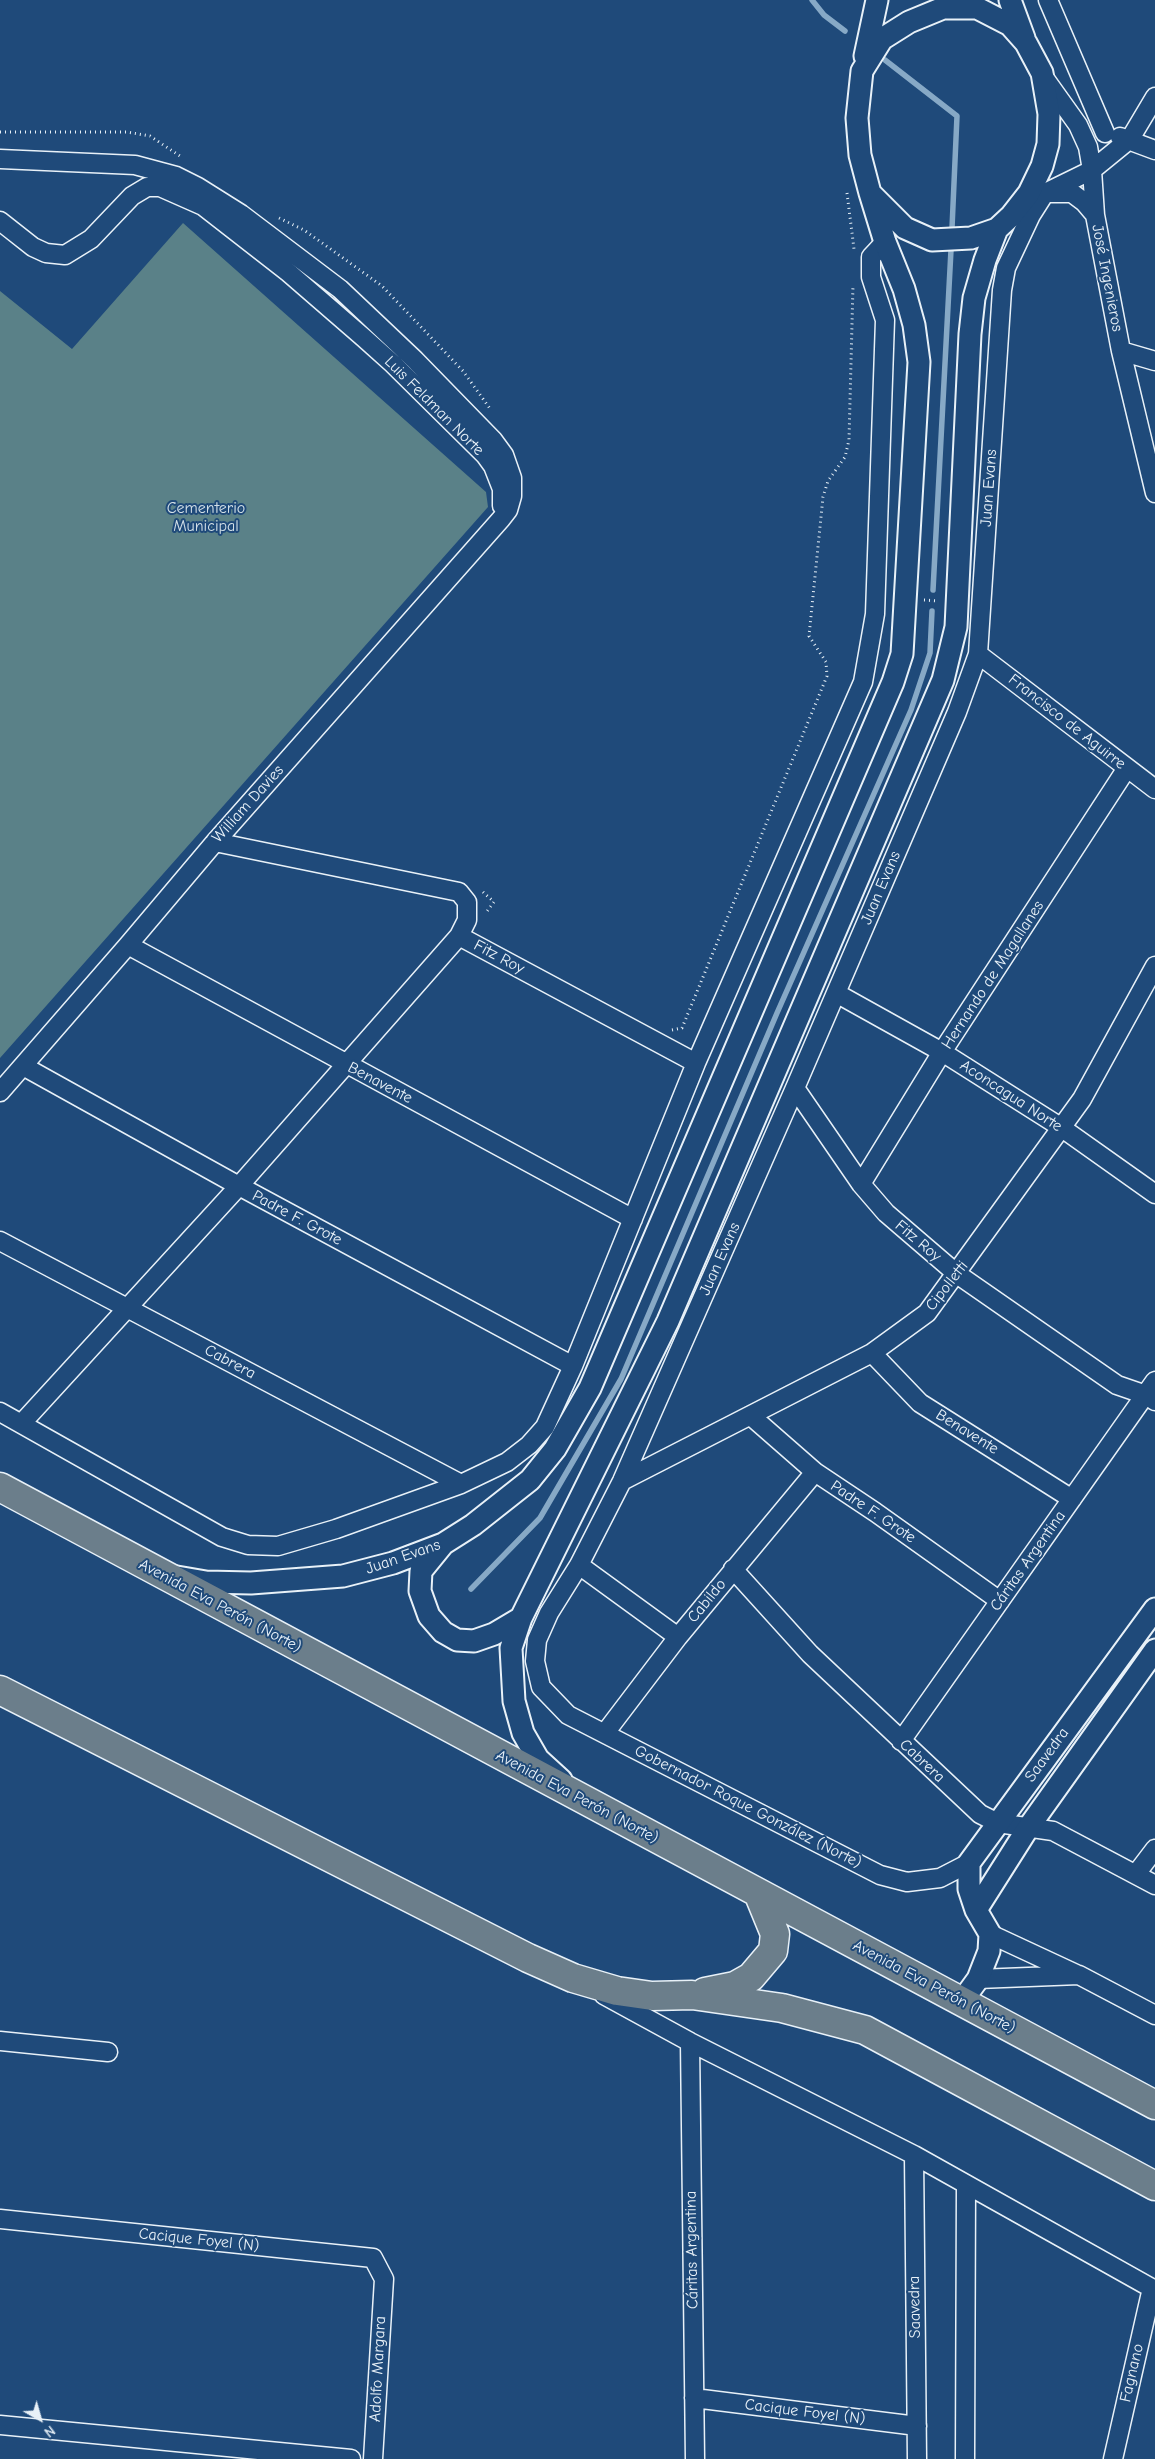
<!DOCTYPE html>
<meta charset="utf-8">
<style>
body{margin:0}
#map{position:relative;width:1155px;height:2459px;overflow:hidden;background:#1f4a7a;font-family:"Comic Neue",sans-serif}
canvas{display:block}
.north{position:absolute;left:15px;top:2394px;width:50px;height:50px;-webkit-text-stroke:4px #1f4a7a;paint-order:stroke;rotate:142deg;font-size:14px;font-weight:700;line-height:20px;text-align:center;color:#e8f1f8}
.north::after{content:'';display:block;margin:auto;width:18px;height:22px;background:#e8f1f8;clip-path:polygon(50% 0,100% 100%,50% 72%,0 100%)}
</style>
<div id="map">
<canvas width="1155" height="2459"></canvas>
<div class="north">N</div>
</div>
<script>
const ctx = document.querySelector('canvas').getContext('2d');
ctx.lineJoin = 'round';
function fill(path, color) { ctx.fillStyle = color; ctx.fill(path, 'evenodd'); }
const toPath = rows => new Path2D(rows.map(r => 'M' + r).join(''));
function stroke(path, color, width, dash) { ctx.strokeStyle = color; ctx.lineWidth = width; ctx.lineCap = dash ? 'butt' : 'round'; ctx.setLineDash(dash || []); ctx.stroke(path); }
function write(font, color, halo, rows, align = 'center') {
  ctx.font = font + ' "Comic Neue",sans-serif'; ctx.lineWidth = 4; ctx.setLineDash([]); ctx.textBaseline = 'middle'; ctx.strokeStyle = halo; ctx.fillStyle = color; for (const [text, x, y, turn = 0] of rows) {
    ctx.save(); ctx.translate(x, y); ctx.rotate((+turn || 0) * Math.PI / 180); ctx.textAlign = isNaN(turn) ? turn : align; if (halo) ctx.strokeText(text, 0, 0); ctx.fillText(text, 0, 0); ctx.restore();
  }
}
fill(toPath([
 [183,223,486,492,488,507,0,1058,0,291,72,349]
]), '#5a8188');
stroke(toPath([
 [812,0,824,15,845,31],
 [885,60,957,116,952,228],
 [933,590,951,250],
 [471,1589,540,1518,621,1379,777,1013,911,710,930,653,932,611]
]), '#87a9c6', 5.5);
const minor = toPath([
 [1048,0,1105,133],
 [1043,76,1078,125,1088,147,1092,170,1095,215,1121,351,1155,493],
 [1120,137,1155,150],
 [0,159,135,165,176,176,198,187,241,214,340,289,415,360,493,440,504,455,512,478,512,496,508,510,501,519,215,842,128,945,0,1092],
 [1050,193,1072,193,1084,202,1095,215],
 [0,221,33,247,46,253,65,255,91,239,132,196,147,187,160,187,203,206,289,273,364,338,393,364,485,455,493,466,502,489,502,506],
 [1121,351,1155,361],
 [978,654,1155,789],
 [215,842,459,892,467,902,467,920,459,936,696,1063],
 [128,945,633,1219],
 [836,993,942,1052,1062,1128,1155,1194],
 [23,1066,239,1186,573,1366],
 [795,1088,861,1184,886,1213,957,1274,1117,1385,1146,1395,1155,1401],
 [861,1184,942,1052,1127,768],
 [0,1241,461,1484],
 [872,1353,920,1403,1072,1499],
 [0,1412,222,1537,248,1545,278,1546,336,1529,461,1484,507,1462,529,1445,545,1427,573,1366,696,1063,863,682,875,614,885,320,871,277,871,257,885,242],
 [751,1416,815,1472,875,1512,1000,1601],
 [22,1423,239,1186,459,936],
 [622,1481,872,1353,927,1313,1082,1099,1155,966],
 [579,1565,678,1637],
 [733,1569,810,1654,980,1814,998,1823,1053,1831,1155,1885],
 [605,1733,678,1637,815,1472],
 [901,1741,1155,1381],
 [969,1863,940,1878,907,1882,880,1875,568,1715,541,1687,535,1661,537,1640,549,1613,579,1565,622,1481,795,1088,957,712,978,654,1002,290,1006,268,1031,215,1045,193,1092,170,1130,139,1155,97],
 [1136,1874,1155,1849],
 [990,1934,1076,1974],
 [978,1979,1079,1975,1155,2015],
 [604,1995,690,2042,914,2155,1155,2290],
 [0,2041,108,2052],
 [690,2042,695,2459],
 [914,2155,917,2459],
 [0,2219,373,2258,384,2279,373,2459],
 [694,2398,917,2426],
 [0,2425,351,2459],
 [965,2459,966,2185],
 [1113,2459,1152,2288]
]);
const tertiary = toPath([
 [1010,0,1024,38],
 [943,8,977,8,1010,25,1026,43,1042,73,1049,114,1048,144,1042,166,1029,193,1011,216,997,229,971,238,932,240,905,228,870,193,860,155,857,118,862,71,882,39,909,22,943,8],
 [865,56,877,0],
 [443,1544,421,1571,420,1591,429,1616,443,1632,457,1640,474,1641,494,1634,521,1618],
 [177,1577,206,1582,251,1583,343,1576,393,1563,443,1544,473,1525,530,1480,555,1449,590,1388,893,682,902,654,919,362,914,325,904,289,885,242,870,193],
 [561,1780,538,1759,523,1733,514,1701,511,1648,521,1618,668,1321,943,680,956,627,970,334,974,298,985,260,997,229],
 [976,1910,1028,1828,1155,1650],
 [962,2001,978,1979,989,1951,990,1934,976,1910,969,1889,969,1863,1155,1609]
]);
const primary = toPath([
 [0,1487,1155,2105],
 [0,1690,528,1958,573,1978,617,1991,652,1996,692,1995,782,2008,865,2030,1155,2186],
 [705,1992,735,1986,751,1977,773,1951,775,1934,759,1895]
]);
stroke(minor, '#e8f1f8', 21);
stroke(tertiary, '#e8f1f8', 25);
stroke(primary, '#e8f1f8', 31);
stroke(toPath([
 [0,132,127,132,150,136,183,158],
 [847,193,854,249],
 [279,218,304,230,382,286,463,371,491,410],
 [924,600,938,601],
 [483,892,494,902,485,914],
 [672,1030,682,1028,827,676,826,662,809,636,823,497,828,481,845,457,849,440,853,285]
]), '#e8f1f8', 3, [1, 4]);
stroke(minor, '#1f4a7a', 18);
stroke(tertiary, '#1f4a7a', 21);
stroke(primary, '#6b7e8b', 28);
write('16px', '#e8f1f8', '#1f4a7a', [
 ["José Ingenieros",1107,278,79],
 ["Luis Feldman Norte",434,406,45],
 ["Juan Evans",989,488,-86],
 ["Francisco de Aguirre",1067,722,38],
 ["William Davies",248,804,-48],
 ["Juan Evans",881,888,-67],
 ["Fitz Roy",499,957,28],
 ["Hernando de Magallanes",993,975,-57],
 ["Benavente",380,1083,28],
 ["Aconcagua Norte",1011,1096,33],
 ["Padre F. Grote",297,1218,28],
 ["Fitz Roy",918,1241,40],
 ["Juan Evans",720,1259,-66],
 ["Cipolletti",947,1286,-52],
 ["Cabrera",230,1362,28],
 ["Benavente",967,1432,32],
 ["Padre F. Grote",873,1512,34],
 ["Juan Evans",403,1557,-19],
 ["Cáritas Argentina",1028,1561,-55],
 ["Cabildo",707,1601,-51],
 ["Avenida Eva Perón (Norte)",220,1606,28],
 ["Saavedra",1047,1755,-54],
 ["Cabrera",922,1761,43],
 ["Avenida Eva Perón (Norte)",577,1797,28],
 ["Gobernador Roque González (Norte)",748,1807,27],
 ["Avenida Eva Perón (Norte)",934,1987,28],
 ["Cacique Foyel (N)",199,2240,6],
 ["Cáritas Argentina",692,2250,-91],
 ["Saavedra",915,2307,-91],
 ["Adolfo Margara",378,2369,-87],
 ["Fagnano",1132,2373,-77],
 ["Cacique Foyel (N)",805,2412,7]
]);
write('16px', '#d3e0e7', '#1f4a7a', [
 ["Cementerio",206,508],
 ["Municipal",206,526]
]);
</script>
